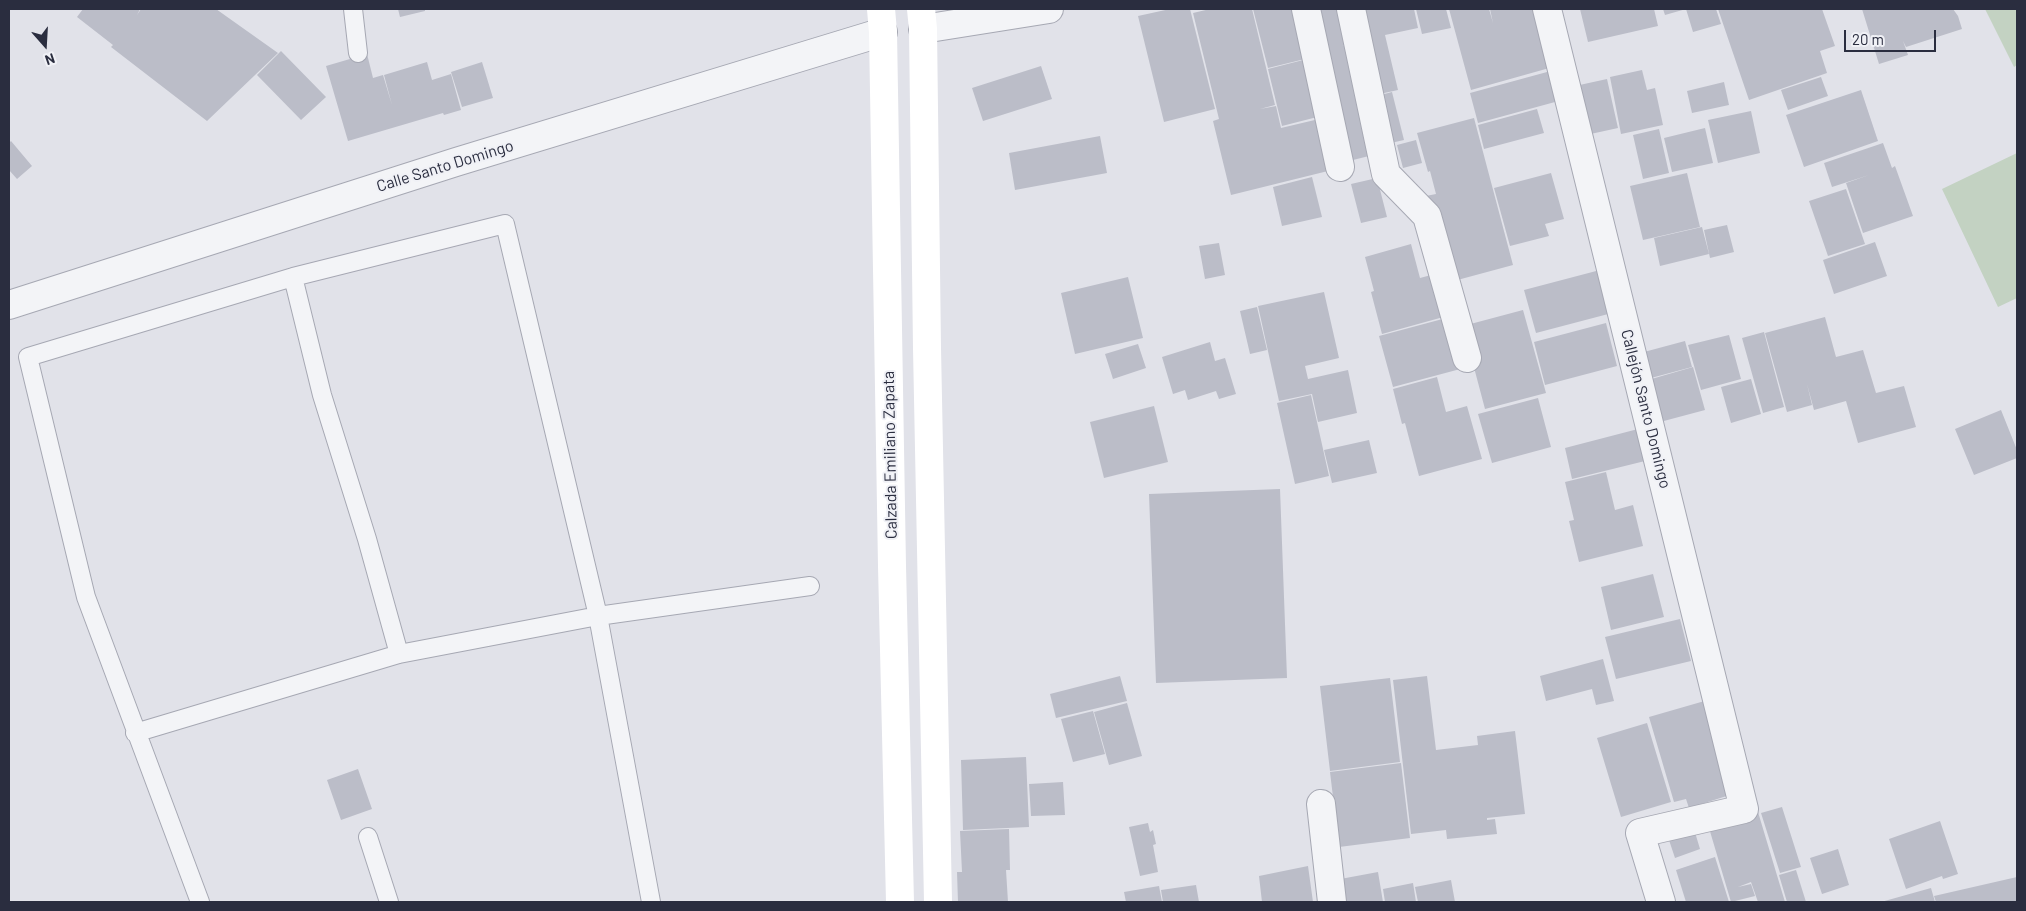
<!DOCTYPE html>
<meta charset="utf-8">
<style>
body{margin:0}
#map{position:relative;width:2026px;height:911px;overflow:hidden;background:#e1e2e9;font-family:Barlow,sans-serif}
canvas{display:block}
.frame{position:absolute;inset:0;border:10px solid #2a2d3f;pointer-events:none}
.north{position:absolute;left:20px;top:20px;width:50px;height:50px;-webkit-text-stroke:4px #f0f1f6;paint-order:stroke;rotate:161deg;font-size:14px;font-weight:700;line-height:20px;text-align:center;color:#2a2d3f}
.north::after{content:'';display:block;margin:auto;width:18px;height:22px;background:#2a2d3f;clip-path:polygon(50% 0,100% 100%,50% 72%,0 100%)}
.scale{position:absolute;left:1844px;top:30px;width:92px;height:22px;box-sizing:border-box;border:2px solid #2a2d3f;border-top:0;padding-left:6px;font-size:15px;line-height:18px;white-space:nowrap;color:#2a2d3f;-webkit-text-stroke:4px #f0f1f6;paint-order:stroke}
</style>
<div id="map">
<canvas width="2026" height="911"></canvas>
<div class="frame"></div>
<div class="north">N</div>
<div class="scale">20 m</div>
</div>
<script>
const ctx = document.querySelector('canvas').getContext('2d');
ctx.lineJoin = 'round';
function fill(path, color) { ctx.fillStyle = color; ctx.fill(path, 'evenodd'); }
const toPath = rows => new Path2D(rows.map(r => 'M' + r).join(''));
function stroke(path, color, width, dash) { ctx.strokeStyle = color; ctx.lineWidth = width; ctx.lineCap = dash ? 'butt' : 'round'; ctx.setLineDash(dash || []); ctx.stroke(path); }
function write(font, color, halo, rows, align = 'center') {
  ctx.font = font + ' Barlow,sans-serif'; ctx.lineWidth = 4; ctx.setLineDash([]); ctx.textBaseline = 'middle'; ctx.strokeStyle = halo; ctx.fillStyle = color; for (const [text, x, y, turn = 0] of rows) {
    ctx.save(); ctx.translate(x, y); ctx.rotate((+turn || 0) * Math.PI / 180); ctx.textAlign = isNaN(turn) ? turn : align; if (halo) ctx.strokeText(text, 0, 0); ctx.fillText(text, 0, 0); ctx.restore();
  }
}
fill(toPath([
 [1985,9,2017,9,2017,65,2014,67],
 [2017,153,2017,298,1998,307,1942,189]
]), '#c3d2c2');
fill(toPath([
 [83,9,140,9,137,15,141,9,216,9,278,53,207,121,111,47,113,45,77,17],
 [398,9,425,9,425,11,400,17],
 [1170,9,1190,9,1215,109,1164,122,1138,16],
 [1210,9,1252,9,1275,105,1260,109,1276,106,1281,128,1319,119,1332,170,1231,195,1213,121,1219,119,1193,13],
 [1253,9,1301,9,1313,57,1268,68],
 [1309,9,1345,9,1354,43,1342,46,1351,45,1377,154,1345,162],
 [1356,9,1414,9,1418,28,1385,35,1398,90,1375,95],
 [1416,9,1446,9,1451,28,1422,34],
 [1449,9,1489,9,1493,23,1490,9,1544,9,1560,65,1471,90],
 [1580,9,1654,9,1658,26,1588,42],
 [1663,9,1686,9,1665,15],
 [1686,9,1716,9,1721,24,1693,32],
 [1718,9,1822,9,1835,46,1820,51,1827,73,1749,100],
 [1862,9,1953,9,1958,16,1962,29,1906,47,1903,41,1908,55,1879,64],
 [281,51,326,97,301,120,257,75],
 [367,54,373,78,383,75,392,105,384,75,427,62,432,80,451,74,461,110,444,115,443,113,348,141,326,66],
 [1311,58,1325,115,1282,126,1268,69],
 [482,62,493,98,462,107,451,72],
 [1041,66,1052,99,983,121,972,88],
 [1558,69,1566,99,1478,123,1470,93],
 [1642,70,1647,90,1655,88,1663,125,1621,134,1610,77],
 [1821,77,1828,96,1788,110,1781,90],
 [1607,79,1618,128,1586,135,1575,86],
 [1724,82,1729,105,1692,113,1687,91],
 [1861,90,1878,141,1804,167,1786,115],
 [1392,92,1404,140,1386,144,1373,97],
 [1537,109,1544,133,1484,149,1478,125],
 [1751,111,1760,153,1718,163,1708,120],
 [1474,118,1513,265,1450,282,1426,196,1436,194,1430,171,1428,172,1417,133],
 [1705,128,1713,163,1672,172,1664,138],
 [1659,129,1669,173,1643,179,1633,135],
 [1100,136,1107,173,1015,190,1009,153],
 [1416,140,1422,163,1403,168,1397,145],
 [11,141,32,166,17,179,9,170,9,143],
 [1883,143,1892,168,1895,166,1913,216,1863,233,1846,183,1869,175,1832,187,1824,163],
 [1551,173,1564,219,1545,224,1549,236,1510,246,1494,188],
 [1687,173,1700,227,1643,240,1630,186],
 [1312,177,1322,217,1282,226,1273,187],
 [1377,178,1387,217,1361,223,1351,184],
 [1846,189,1865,244,1828,256,1809,201],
 [1727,225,1734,252,1710,258,1704,230],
 [1702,227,1709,254,1660,266,1654,238],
 [1875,242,1887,276,1834,294,1823,260],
 [1219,243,1225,275,1205,279,1199,246],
 [1411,244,1420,278,1435,274,1447,316,1382,334,1371,292,1374,291,1365,257],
 [1600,270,1612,313,1536,333,1524,290],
 [1128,277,1143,338,1075,354,1061,293],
 [1324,292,1339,358,1305,366,1308,379,1348,370,1357,413,1318,422,1312,394,1279,401,1258,306],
 [1257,307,1267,350,1250,354,1240,311],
 [1523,310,1546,393,1485,409,1463,326],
 [1450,317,1464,368,1393,387,1379,336],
 [1825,317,1836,357,1863,350,1876,393,1904,386,1916,427,1858,443,1846,401,1814,410,1807,384,1812,405,1787,412,1765,333],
 [1606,323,1617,366,1545,385,1534,342],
 [1764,332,1784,407,1763,413,1742,338],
 [1729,335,1741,379,1701,390,1688,345],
 [1685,341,1692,367,1651,378,1644,352],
 [1210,342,1215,361,1225,358,1236,394,1219,399,1216,391,1188,400,1185,390,1173,394,1162,357],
 [1138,344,1146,368,1113,379,1105,354],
 [1693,367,1705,410,1660,422,1648,380],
 [1437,377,1446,412,1467,406,1482,459,1419,476,1405,423,1402,424,1393,389],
 [1751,379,1761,414,1731,423,1721,387],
 [1311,395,1329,476,1295,484,1277,403],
 [1538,398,1551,447,1492,463,1478,414],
 [1154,406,1168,462,1104,478,1090,422],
 [2001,410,2017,450,2017,458,1974,475,1955,429],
 [1638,429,1645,461,1572,479,1565,448],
 [1369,440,1377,473,1332,483,1324,450],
 [1606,472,1615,510,1633,505,1643,546,1579,562,1569,521,1574,520,1565,482],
 [1280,489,1287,678,1156,683,1149,494],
 [1653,574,1664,617,1611,630,1601,587],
 [1680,619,1691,661,1616,679,1605,637],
 [1603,659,1614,701,1596,705,1592,689,1546,701,1540,676],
 [1120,676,1127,701,1056,718,1050,694],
 [1427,676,1436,750,1478,745,1477,736,1515,731,1525,814,1487,818,1487,820,1495,819,1497,834,1447,839,1446,830,1411,834,1393,680],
 [1390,678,1400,762,1330,771,1320,686],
 [1708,700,1736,793,1689,808,1686,799,1674,802,1649,717],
 [1127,703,1142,756,1109,765,1094,712],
 [1093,711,1105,754,1073,762,1061,719],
 [1647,723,1671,802,1621,817,1597,738],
 [1026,757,1029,827,963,830,961,760],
 [1401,763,1410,838,1339,847,1330,772],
 [358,769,372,809,341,820,327,780],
 [1063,782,1065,815,1031,816,1029,784],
 [1782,807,1801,867,1780,873,1761,813],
 [1758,812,1785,902,1758,902,1751,882,1738,887,1751,884,1755,896,1731,902,1709,828],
 [1940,821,1958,874,1943,879,1942,876,1906,889,1889,839],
 [1148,823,1150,832,1153,830,1156,844,1153,845,1158,872,1140,876,1129,827],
 [1009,829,1010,870,1006,870,1008,902,958,902,957,872,962,872,960,831],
 [1694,829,1700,849,1675,858,1668,837],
 [1838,849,1849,885,1822,894,1810,858],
 [1715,857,1729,902,1686,902,1676,870],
 [1308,866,1313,902,1262,902,1259,876],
 [1796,870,1806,902,1787,902,1779,875],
 [1378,872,1383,902,1340,902,1335,880],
 [2017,877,2017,902,1936,902,1934,896],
 [1451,880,1455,902,1418,902,1415,887],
 [1413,883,1416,902,1385,902,1383,889],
 [1196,885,1199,902,1163,902,1161,890],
 [1159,886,1162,902,1126,902,1124,892],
 [1931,888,1935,902,1881,902]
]), '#bbbdc8');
const lane = toPath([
 [353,9,358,53],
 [293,277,322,395,367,539,399,654],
 [135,733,399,654,598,616,810,586],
 [368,837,389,902],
 [200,902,86,597,28,357,293,277,505,224,598,616,651,902]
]);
const street = toPath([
 [1306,9,1340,167],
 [1351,9,1386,174,1427,216,1467,358],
 [1547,9,1744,809,1640,833,1661,902],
 [923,29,1049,9],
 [9,305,456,162,883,32],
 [1321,804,1332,902]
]);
stroke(lane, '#a6a8b3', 20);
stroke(street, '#a6a8b3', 30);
stroke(lane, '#f3f4f7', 18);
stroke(street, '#f3f4f7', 28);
stroke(toPath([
 [881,9,883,32,892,566,900,902],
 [921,9,923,29,927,348,938,902]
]), '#fff', 28);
write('16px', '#2a2d3f', '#f0f1f6', [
 ["Calle Santo Domingo",445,166,-17],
 ["Callejón Santo Domingo",1646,409,76],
 ["Calzada Emiliano Zapata",890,455,-91]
]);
</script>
